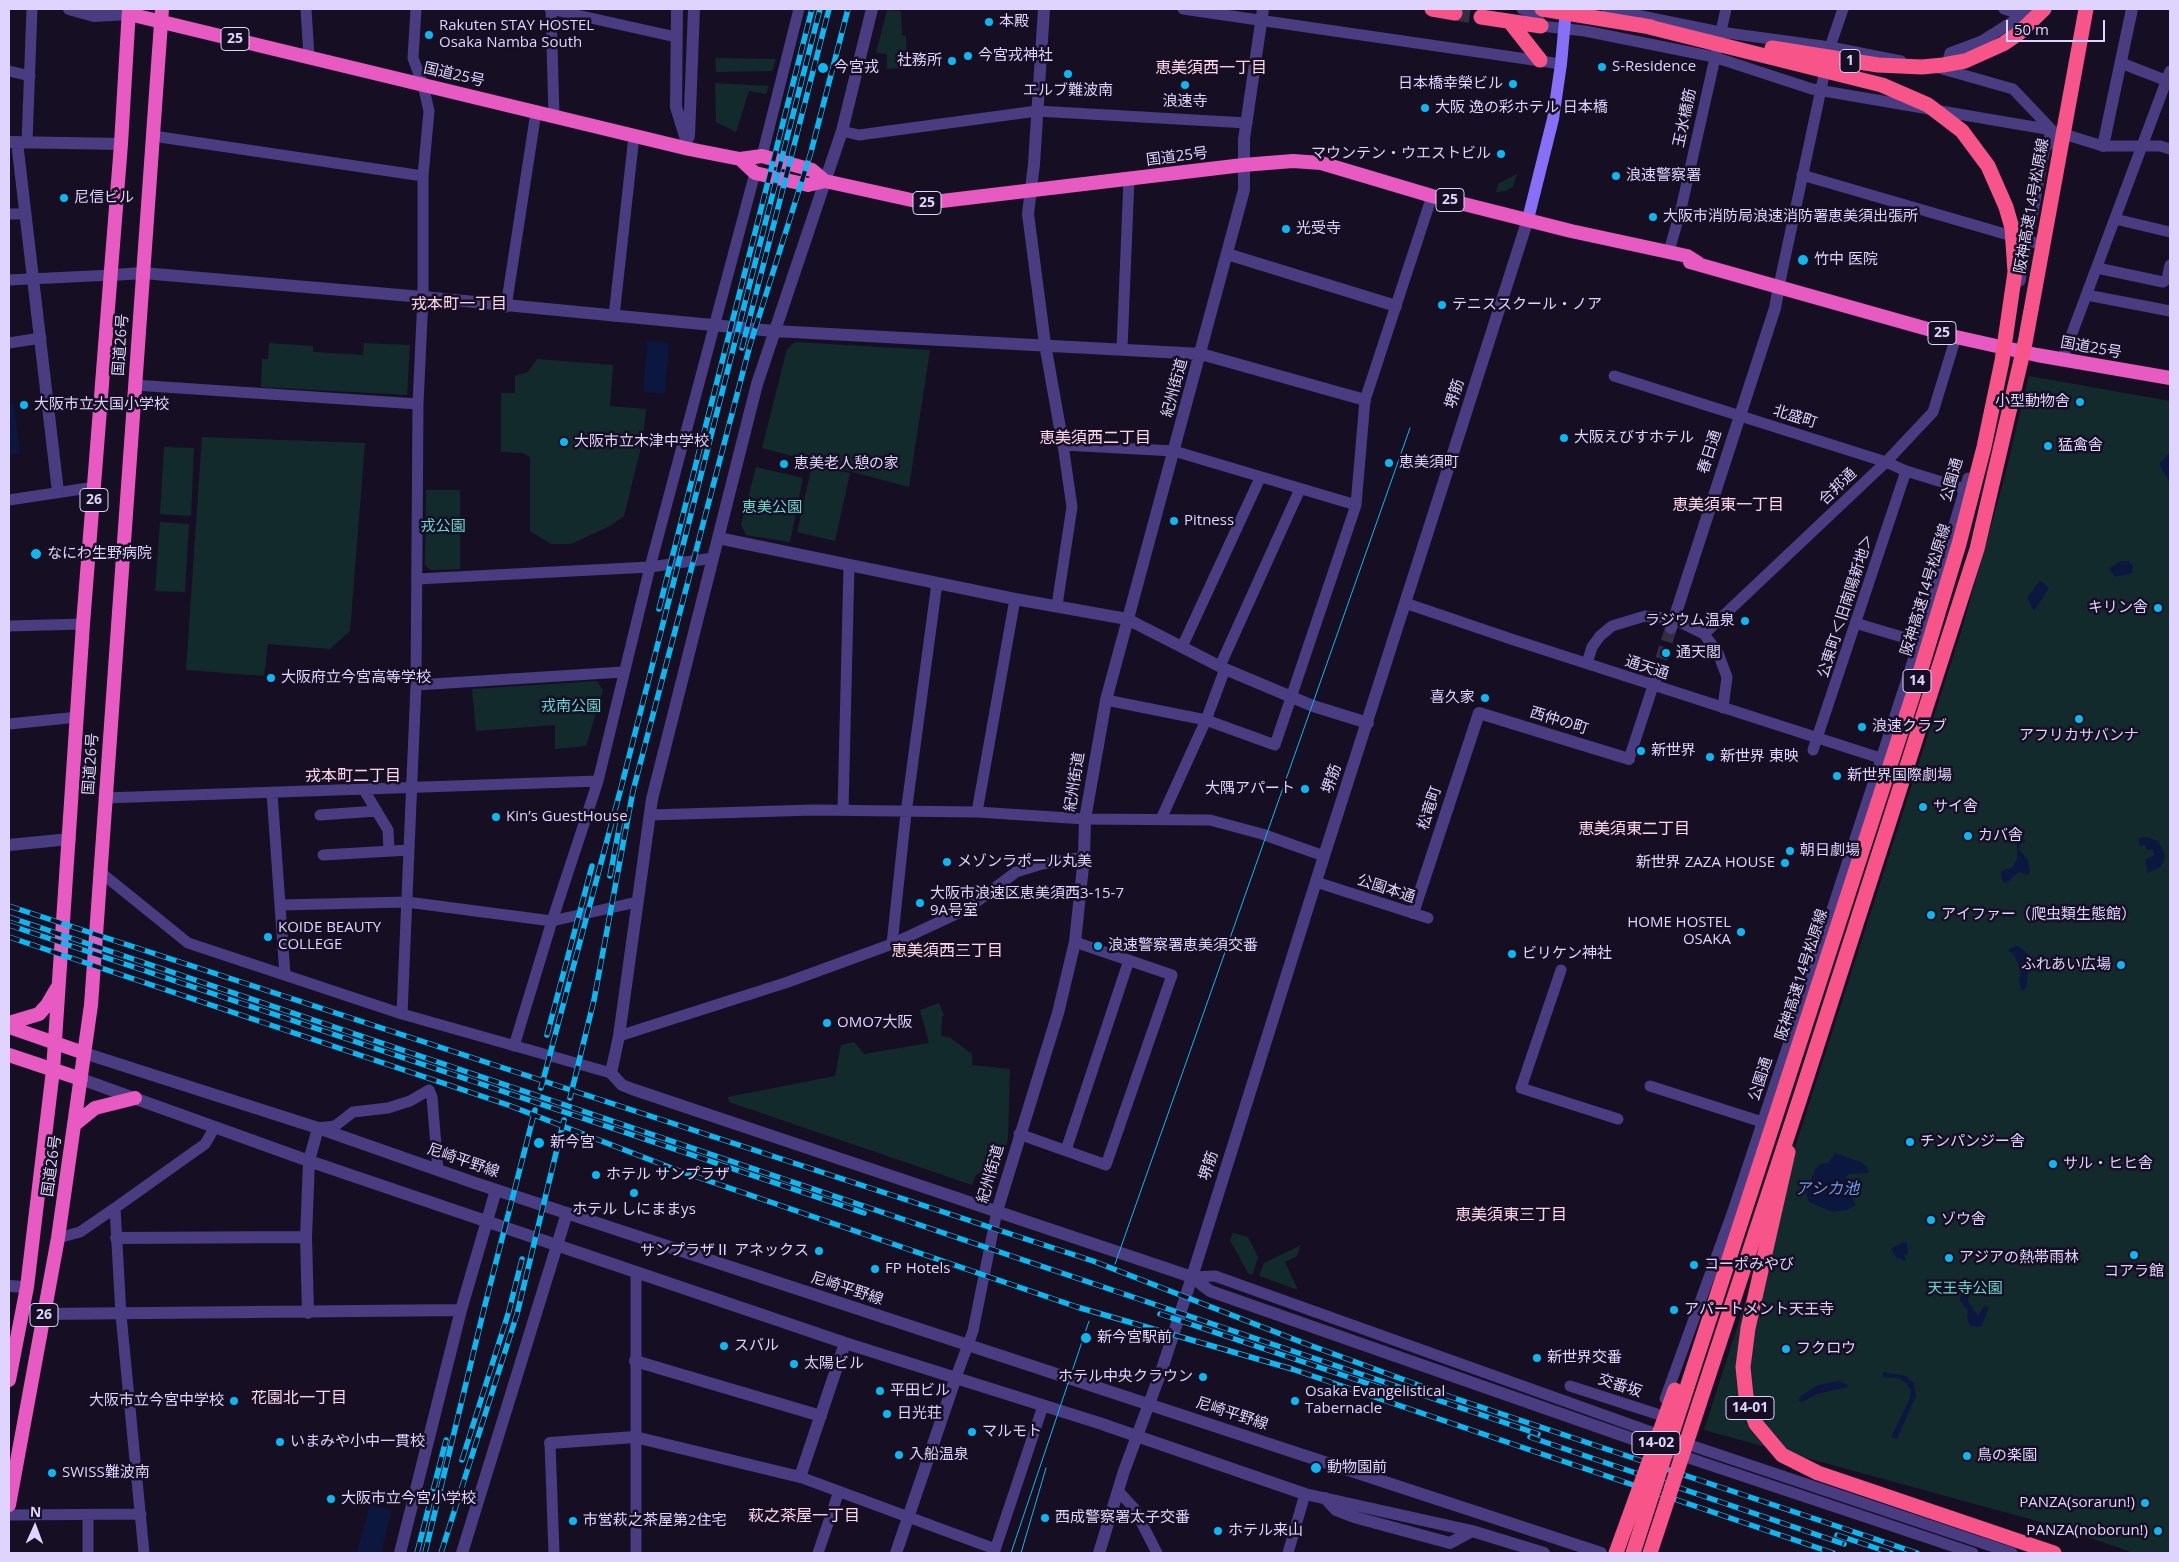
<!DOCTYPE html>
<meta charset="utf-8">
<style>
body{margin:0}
#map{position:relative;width:2179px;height:1562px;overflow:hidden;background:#160f23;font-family:"Open Sans",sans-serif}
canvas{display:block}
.frame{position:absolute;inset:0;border:10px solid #ded4fd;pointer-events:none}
.north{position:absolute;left:10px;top:1502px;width:50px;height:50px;-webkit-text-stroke:4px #160f23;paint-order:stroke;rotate:2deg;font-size:14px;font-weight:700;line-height:20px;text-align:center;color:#ded4fd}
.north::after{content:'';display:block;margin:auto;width:18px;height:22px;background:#ded4fd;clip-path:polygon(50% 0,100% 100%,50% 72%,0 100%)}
.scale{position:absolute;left:2006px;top:20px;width:99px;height:22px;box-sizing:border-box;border:2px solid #ded4fd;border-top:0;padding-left:6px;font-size:15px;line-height:18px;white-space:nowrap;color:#ded4fd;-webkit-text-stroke:4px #160f23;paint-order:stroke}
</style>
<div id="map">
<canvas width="2179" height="1562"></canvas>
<div class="frame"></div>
<div class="north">N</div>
<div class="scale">50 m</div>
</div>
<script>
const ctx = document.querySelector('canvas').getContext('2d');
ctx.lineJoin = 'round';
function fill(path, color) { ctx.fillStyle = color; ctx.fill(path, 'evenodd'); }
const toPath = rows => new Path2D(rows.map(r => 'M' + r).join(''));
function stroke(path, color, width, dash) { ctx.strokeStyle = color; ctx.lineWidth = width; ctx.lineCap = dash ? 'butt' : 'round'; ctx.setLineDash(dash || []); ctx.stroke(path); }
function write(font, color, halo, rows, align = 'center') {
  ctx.font = font + ' "Open Sans","Noto Sans JP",sans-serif'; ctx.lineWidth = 5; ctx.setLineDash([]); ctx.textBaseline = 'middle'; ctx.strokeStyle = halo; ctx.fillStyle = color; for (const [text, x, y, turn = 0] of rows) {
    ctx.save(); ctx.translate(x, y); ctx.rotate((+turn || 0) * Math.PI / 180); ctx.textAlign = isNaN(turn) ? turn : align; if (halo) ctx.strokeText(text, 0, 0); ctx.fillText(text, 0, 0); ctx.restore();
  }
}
fill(toPath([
 [887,10,901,11,902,35,906,36,907,68,887,69,887,54,876,53],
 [715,58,776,59,772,71,716,72],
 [715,83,769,86,766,94,749,91,736,132,716,122],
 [1517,174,1513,187,1505,191,1496,192,1498,184],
 [795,342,930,350,909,487,762,448,787,349],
 [269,343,313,346,313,352,363,355,364,343,410,345,407,395,261,387,262,359,268,359],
 [537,359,613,365,610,406,646,409,643,439,624,516,610,526,571,544,551,544,530,531,530,457,523,453,501,452,501,393,515,393,515,376,528,372],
 [2029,376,2170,401,2170,1553,2134,1553,2059,1527,1704,1430,1962,629,2003,483],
 [202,437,365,443,350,631,330,649,268,644,264,676,186,670],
 [164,447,194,448,191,516,160,514],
 [812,465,850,473,835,541,797,532],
 [756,467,803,478,790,542,746,535,741,525],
 [426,490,460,490,460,569,430,570,425,565],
 [160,522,189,524,185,592,155,591],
 [597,681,603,690,586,746,555,749,555,725,476,731,472,689],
 [939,1003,944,1016,942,1016,941,1036,949,1037,972,1054,972,1065,1010,1069,1008,1138,1003,1159,976,1175,972,1185,729,1102,728,1097,835,1076,841,1045,854,1042,864,1054,929,1043,920,1010],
 [1233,1233,1248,1237,1258,1257,1252,1275,1248,1273,1230,1240],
 [1301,1245,1297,1256,1285,1262,1298,1290,1259,1276,1264,1263]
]), '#132a2d');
fill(toPath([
 [647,341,669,343,665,394,643,392],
 [9,404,14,404,20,454,9,455],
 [2170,452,2170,483,2159,464],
 [2120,561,2128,561,2133,566,2132,573,2115,577,2109,569],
 [2040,580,2049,588,2034,611,2027,598],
 [2009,825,2012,828,2015,826,2026,842,2020,844,2019,849,2028,860,2030,872,2028,875,2019,872,2006,883,2002,881,2001,871,2012,868,2017,859,2017,842,2006,828],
 [2147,837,2158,841,2165,854,2163,863,2160,867,2148,873,2145,860,2154,855,2153,849,2147,850,2145,845,2140,846,2138,838],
 [2018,946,2031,956,2026,988,2022,991,2019,982,2021,970,2014,955,2008,950,2012,947],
 [1835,1153,1861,1162,1867,1167,1869,1173,1849,1174,1846,1177,1846,1187,1856,1205,1847,1210,1832,1212,1809,1202,1806,1195,1815,1169,1821,1164,1828,1163],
 [1903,1242,1907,1243,1908,1255,1904,1254,1906,1260,1903,1261,1900,1258,1897,1259,1891,1249],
 [1961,1293,1969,1295,1968,1301,1978,1316,1984,1306,1989,1307,1981,1327,1970,1326,1967,1318,1968,1311,1960,1301],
 [1883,1372,1906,1376,1914,1383,1916,1396,1897,1439,1891,1437,1910,1398,1911,1390,1906,1383,1898,1378,1883,1377],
 [1838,1381,1848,1385,1848,1387,1817,1394,1802,1402,1798,1401,1802,1395,1818,1385],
 [370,1505,392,1510,381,1553,357,1553]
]), '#0c173f');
stroke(toPath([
 [1656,676,1671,628]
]), '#342d44', 12, [12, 6]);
stroke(toPath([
 [1455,13,1481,17]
]), '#342d44', 15, [15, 8]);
stroke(toPath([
 [306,9,309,57],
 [550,9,676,37],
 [551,9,554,116],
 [1183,9,1561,64],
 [1522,9,1538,16,1541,26,1585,31,1714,57,1812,89,2052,130,2044,153,2020,281],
 [1607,9,1720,32,1830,47,1901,61],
 [2004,9,2023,15],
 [2121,63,2170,82],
 [1939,68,2013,89,2052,130,2059,154],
 [1946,69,1950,53,1982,41,2023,15,2028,9],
 [9,71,30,76],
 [842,131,859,135,1037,111,1247,123],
 [2057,132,2103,146,2160,146,2170,149],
 [153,136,423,176],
 [27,142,32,9],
 [762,156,799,9],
 [1802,175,2043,245],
 [9,214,25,214],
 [2115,219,2170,232],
 [1669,251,1681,209,1726,9],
 [2097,268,2163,282,2167,279,2170,265],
 [9,280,112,275],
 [1779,286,1830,47,1843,9],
 [2087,295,2170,311],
 [506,307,536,112],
 [614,316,634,136],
 [9,343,41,338],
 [1122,348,1129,179],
 [2062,360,2170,71],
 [1614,376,1886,462,1906,471,1965,489],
 [134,385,418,404],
 [9,500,95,487],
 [417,579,650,567,713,558],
 [1405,603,1514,640,1880,758],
 [1057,605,1072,507,1063,445,1174,451,1356,505],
 [1855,623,1919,642],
 [9,626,83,624],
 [1704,634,1886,462,1933,412,1956,337],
 [1182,647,1260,478],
 [1587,663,1592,647,1600,636,1612,626,1645,616,1674,619,1704,634,1718,653,1727,677,1723,708],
 [1220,666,1300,489],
 [416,685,623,672],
 [1106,700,1206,720,1275,745,1356,505,1365,400,1432,196],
 [9,724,78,717],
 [1813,750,1906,471],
 [1629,759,1653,686],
 [364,790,388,830,389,851],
 [272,793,285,975],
 [104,798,598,781],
 [843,810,849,566],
 [977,812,1015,599],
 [320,815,377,811],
 [650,815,813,810,977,812,1085,819,1210,820,1262,834,1324,856],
 [1161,819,1206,720,1225,669],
 [323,855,409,850],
 [99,871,188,943,402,1014,611,1073],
 [1316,882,1428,918],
 [280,905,407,902,552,921,637,902],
 [892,944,906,813,937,583],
 [1561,970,1521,1088,1618,1119],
 [402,1014,416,685,418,404,423,297,423,176,429,111,423,85,413,58,416,9],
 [619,1036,788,982,892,944,967,909,1016,872,1042,864,1084,857],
 [514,1046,552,921,598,781,650,567,755,173],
 [1650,1086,1762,1122],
 [318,1128,335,1126,353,1112,388,1108,410,1101,429,1090,432,1097,438,1170],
 [1019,1134,1106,1165,1172,975,1075,942],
 [1066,1150,1129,960],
 [115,1208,121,1315,144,1553],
 [58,1238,80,1232,115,1208,205,1144,215,1127],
 [636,1272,636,1553],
 [1192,1277,1215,1276,1654,1433,2012,1553],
 [956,1377,973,1331,997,1211],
 [1570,1386,1660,1415],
 [1665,1399,1734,1208,1792,1033,1919,642,1968,478],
 [550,1443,554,1553],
 [1659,1448,1973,1553],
 [800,1477,995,1549],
 [1118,1491,1134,1508,1157,1553],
 [9,1515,141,1514],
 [88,1515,88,1553],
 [818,1553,839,1491],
 [994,1553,1043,1406],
 [1288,1553,1305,1494]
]), '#493c80', 11);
stroke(toPath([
 [69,9,94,16,129,14],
 [677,9,676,107,689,149],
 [872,9,842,131,757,384,652,799,619,1036,611,1073,622,1085,632,1089,1192,1277,1210,1291,1650,1445],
 [1044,9,1034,164,1028,214,1045,344,1063,445],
 [689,136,694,9],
 [9,142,121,144],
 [17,142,58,492],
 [2103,146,2132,9],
 [1227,254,1396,306],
 [112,275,143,273,423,297,774,331,1201,354,1365,400],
 [718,538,1015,599,1127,619,1225,669,1313,706,1368,723],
 [1671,628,1775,308,1779,286],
 [1653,686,1656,676],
 [9,845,70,839],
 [1413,913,1479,713,1629,759],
 [84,1053,318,1128,475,1183,1601,1553],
 [81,1079,309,1161,845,1343,1099,1423,1305,1494,1472,1531,1544,1553],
 [997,1211,1058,1013,1075,942,1084,857,1085,819,1106,700,1244,190,1244,139,1263,9],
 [116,1238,306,1237],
 [9,1286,27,1287],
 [308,1313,306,1237,309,1161,318,1128],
 [44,1314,461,1310],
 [635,1361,821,1416],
 [550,1443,635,1437,800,1477,845,1343],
 [1325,1498,1336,1510,1354,1517,1450,1543,1472,1531],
 [400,1553,461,1310,496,1190],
 [462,1553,567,1213],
 [896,1553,956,1377],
 [1099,1553,1124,1471,1162,1369,1192,1277,1324,856,1528,219]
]), '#493c80', 12);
stroke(toPath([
 [1528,219,1553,119,1561,64,1566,9]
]), '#876ff8', 12);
stroke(toPath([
 [129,14,689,149,740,159,762,156,812,170,825,181],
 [740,159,755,173,808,185,825,181,925,203,1243,165,1293,161,1321,163,1432,196,1571,231,1687,256,1698,263],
 [1690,262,1956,337,2037,355,2170,378],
 [9,1023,39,1014,47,1005,57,988],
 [9,1027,84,1053],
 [9,1055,81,1079],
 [74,1125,95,1108,135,1098],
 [9,1380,27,1287,53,1070,83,624,121,144,129,9],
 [9,1505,58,1238,91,1005,162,9]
]), '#e65ac1', 14);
stroke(toPath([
 [1432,9,1455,13],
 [1481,17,1541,26],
 [1510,22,1540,60],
 [1788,1152,1748,1328,1743,1367,1746,1396,1756,1424,1782,1455,1818,1473,2054,1553]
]), '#f7548a', 15);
stroke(toPath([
 [1115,1264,1410,428],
 [1011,1553,1089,1321],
 [1021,1553,1046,1468]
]), '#0bb8f1', 1);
const rail = toPath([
 [742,348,829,9],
 [659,609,812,9],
 [610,876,621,818],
 [9,906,1093,1261,1301,1342,1451,1397,1917,1553],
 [9,917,1538,1434],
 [9,925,864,1213],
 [9,937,508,1105,674,1169,1077,1307,1292,1369,1833,1553],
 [547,1035,592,866],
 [541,1088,621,788,820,9],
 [570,1098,594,1000,633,791,750,345,811,152,848,9],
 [1160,1314,1387,1390],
 [1530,1437,1844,1544],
 [462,1460,509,1311,522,1259],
 [1837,1535,1891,1553],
 [417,1553,446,1440],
 [425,1553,484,1309,535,1110],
 [441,1553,517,1314,564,1120]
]);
stroke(rail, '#0bb8f1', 5.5);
stroke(rail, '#160f23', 4, [11]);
stroke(toPath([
 [1542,9,1651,27],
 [1772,48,1878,65,1922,67,1943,65,1965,61,2003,44,2019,33,2044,9],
 [1616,1553,1675,1390],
 [1633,1553,1915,689,1959,544,1984,447,2002,361,2015,272,2012,228,2006,207,1988,166,1962,131,1928,105,1882,85,1641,25],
 [1650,1553,1802,1092,1977,549,2025,343,2086,9]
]), '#f7548a', 15);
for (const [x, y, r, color] of [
 [989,22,5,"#0bb8f1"],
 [429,35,5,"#0bb8f1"],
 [968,56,5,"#0bb8f1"],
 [952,61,5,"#0bb8f1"],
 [1602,67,5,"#0bb8f1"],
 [823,68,6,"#0bb8f1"],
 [1068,74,5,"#0bb8f1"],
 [1513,84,5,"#0bb8f1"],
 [1185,85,5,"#0bb8f1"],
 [1425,108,5,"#0bb8f1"],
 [1501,154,5,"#0bb8f1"],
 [1616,176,5,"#0bb8f1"],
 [64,198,5,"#0bb8f1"],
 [1653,217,5,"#0bb8f1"],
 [1286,229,5,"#0bb8f1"],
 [1803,260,6,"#0bb8f1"],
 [1442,305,5,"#0bb8f1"],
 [2080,402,5,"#0bb8f1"],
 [24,405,5,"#0bb8f1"],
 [1564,438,5,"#0bb8f1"],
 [564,442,5,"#0bb8f1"],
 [2048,446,5,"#0bb8f1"],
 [1389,463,5,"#0bb8f1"],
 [784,464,5,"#0bb8f1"],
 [1174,521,5,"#0bb8f1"],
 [36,554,6,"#0bb8f1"],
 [2158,608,5,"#0bb8f1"],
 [1745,621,5,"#0bb8f1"],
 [1666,653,5,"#0bb8f1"],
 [271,678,5,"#0bb8f1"],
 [1485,698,5,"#0bb8f1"],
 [2079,719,5,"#0bb8f1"],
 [1862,727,5,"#0bb8f1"],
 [1641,751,5,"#0bb8f1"],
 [1710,757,5,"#0bb8f1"],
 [1837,776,5,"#0bb8f1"],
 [1305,789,5,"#0bb8f1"],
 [1923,807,5,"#0bb8f1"],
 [496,817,5,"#0bb8f1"],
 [1968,836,5,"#0bb8f1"],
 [1790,851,5,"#0bb8f1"],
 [947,862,5,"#0bb8f1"],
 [1785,863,5,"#0bb8f1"],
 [920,903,5,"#0bb8f1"],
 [1931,915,5,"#0bb8f1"],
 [1741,932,5,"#0bb8f1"],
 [268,937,5,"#0bb8f1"],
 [1098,946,5,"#0bb8f1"],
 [1512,954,5,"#0bb8f1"],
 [2121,965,5,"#0bb8f1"],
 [827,1023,5,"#0bb8f1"],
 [1910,1142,5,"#0bb8f1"],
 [539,1143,6,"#0bb8f1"],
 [2053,1164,5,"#0bb8f1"],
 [596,1175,5,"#0bb8f1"],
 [634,1193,5,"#0bb8f1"],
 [1931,1220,5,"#0bb8f1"],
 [819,1251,5,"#0bb8f1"],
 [2134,1255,5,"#0bb8f1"],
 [1949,1258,5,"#0bb8f1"],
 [1694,1265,5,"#0bb8f1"],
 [875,1269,5,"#0bb8f1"],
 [1674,1310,5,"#0bb8f1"],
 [1086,1338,6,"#0bb8f1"],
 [724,1346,5,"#0bb8f1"],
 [1786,1349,5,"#0bb8f1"],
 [1537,1358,5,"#0bb8f1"],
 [794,1364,5,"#0bb8f1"],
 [1203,1377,5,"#0bb8f1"],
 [880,1391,5,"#0bb8f1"],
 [234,1401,5,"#0bb8f1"],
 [1295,1401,5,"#0bb8f1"],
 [887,1414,5,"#0bb8f1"],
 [972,1432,5,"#0bb8f1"],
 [280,1442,5,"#0bb8f1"],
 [899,1455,5,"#0bb8f1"],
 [1967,1456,5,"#0bb8f1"],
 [1316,1468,6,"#0bb8f1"],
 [52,1473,5,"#0bb8f1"],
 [331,1499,5,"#0bb8f1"],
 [2145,1503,5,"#0bb8f1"],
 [1045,1518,5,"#0bb8f1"],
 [573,1521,5,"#0bb8f1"],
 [1218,1531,5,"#0bb8f1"],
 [2158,1531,5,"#0bb8f1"]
]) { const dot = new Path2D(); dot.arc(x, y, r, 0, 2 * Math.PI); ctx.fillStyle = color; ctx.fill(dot); stroke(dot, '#160f23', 2); }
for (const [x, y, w] of [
 [235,39,28],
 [1850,61,20],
 [1450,200,28],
 [927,203,28],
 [1942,333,28],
 [94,500,28],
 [1917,681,28],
 [44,1315,28],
 [1750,1408,48],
 [1656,1443,48]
]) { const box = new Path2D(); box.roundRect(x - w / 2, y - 11.5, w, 23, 4); ctx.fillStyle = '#160f23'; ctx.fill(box); stroke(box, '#ded4fd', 1); }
write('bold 14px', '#ded4fd', null, [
 ["25",235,39],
 ["1",1850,61],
 ["25",1450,200],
 ["25",927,203],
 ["25",1942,333],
 ["26",94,500],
 ["14",1917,681],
 ["26",44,1315],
 ["14-01",1750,1408],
 ["14-02",1656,1443]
]);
write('15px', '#ded4fd', '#160f23', [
 ["本殿",999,22],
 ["Rakuten STAY HOSTEL",439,26],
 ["Osaka Namba South",439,43],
 ["今宮戎神社",978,56],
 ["社務所",942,61,"right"],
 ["S-Residence",1612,67],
 ["今宮戎",834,68],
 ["日本橋幸榮ビル",1503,84,"right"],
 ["エルブ難波南",1068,91,"center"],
 ["浪速寺",1185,102,"center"],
 ["大阪 逸の彩ホテル 日本橋",1435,108],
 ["マウンテン・ウエストビル",1491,154,"right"],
 ["浪速警察署",1626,176],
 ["尼信ビル",74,198],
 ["大阪市消防局浪速消防署恵美須出張所",1663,217],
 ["光受寺",1296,229],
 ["竹中 医院",1814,260],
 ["テニススクール・ノア",1452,305],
 ["小型動物舎",2070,402,"right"],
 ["大阪市立大国小学校",34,405],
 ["大阪えびすホテル",1574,438],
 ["大阪市立木津中学校",574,442],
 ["猛禽舎",2058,446],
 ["恵美須町",1399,463],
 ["恵美老人憩の家",794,464],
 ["Pitness",1184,521],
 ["なにわ生野病院",47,554],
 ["キリン舎",2148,608,"right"],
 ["ラジウム温泉",1735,621,"right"],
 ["通天閣",1676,653],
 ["大阪府立今宮高等学校",281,678],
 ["喜久家",1475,698,"right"],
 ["浪速クラブ",1872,727],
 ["アフリカサバンナ",2079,736,"center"],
 ["新世界",1651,751],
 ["新世界 東映",1720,757],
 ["新世界国際劇場",1847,776],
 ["大隅アパート",1295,789,"right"],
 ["サイ舎",1933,807],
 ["Kin’s GuestHouse",506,817],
 ["カバ舎",1978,836],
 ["朝日劇場",1800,851],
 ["メゾンラポール丸美",957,862],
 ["新世界 ZAZA HOUSE",1775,863,"right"],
 ["大阪市浪速区恵美須西3-15-7",930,894],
 ["9A号室",930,911],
 ["アイファー（爬虫類生態館）",1941,915],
 ["HOME HOSTEL",1731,923,"right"],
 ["OSAKA",1731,940,"right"],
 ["KOIDE BEAUTY",278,928],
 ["COLLEGE",278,945],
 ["浪速警察署恵美須交番",1108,946],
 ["ビリケン神社",1522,954],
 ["ふれあい広場",2111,965,"right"],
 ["OMO7大阪",837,1023],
 ["チンパンジー舎",1920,1142],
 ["新今宮",550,1143],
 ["サル・ヒヒ舎",2063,1164],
 ["ホテル サンプラザ",606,1175],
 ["ホテル しにままys",634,1210,"center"],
 ["ゾウ舎",1941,1220],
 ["サンプラザⅡ アネックス",809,1251,"right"],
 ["アジアの熱帯雨林",1959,1258],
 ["コーポみやび",1704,1265],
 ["FP Hotels",885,1269],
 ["コアラ館",2134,1272,"center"],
 ["アパートメント天王寺",1684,1310],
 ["新今宮駅前",1097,1338],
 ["スバル",734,1346],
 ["フクロウ",1796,1349],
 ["新世界交番",1547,1358],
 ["太陽ビル",804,1364],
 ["ホテル中央クラウン",1193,1377,"right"],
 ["平田ビル",890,1391],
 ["Osaka Evangelistical",1305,1392],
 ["Tabernacle",1305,1409],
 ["大阪市立今宮中学校",224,1401,"right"],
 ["日光荘",897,1414],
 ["マルモト",982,1432],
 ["いまみや小中一貫校",290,1442],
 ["入船温泉",909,1455],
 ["鳥の楽園",1977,1456],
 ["動物園前",1327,1468],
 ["SWISS難波南",62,1473],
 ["大阪市立今宮小学校",341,1499],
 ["PANZA(sorarun!)",2135,1503,"right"],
 ["西成警察署太子交番",1055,1518],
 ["市営萩之茶屋第2住宅",583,1521],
 ["ホテル来山",1228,1531],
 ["PANZA(noborun!)",2148,1531,"right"]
], 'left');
write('15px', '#ded4fd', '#160f23', [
 ["国道25号",454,75,13],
 ["玉水橋筋",1685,118,-78],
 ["国道25号",1177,157,-7],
 ["阪神高速14号松原線",2032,206,-80],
 ["国道26号",121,345,-86],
 ["国道25号",2091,348,10],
 ["紀州街道",1175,388,-75],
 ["堺筋",1455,394,-72],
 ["北盛町",1795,417,17],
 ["春日通",1710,452,-72],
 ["公園通",1952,480,-74],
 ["合邦通",1838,487,-44],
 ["阪神高速14号松原線",1926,590,-73],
 ["公東町＜旧南陽新地＞",1846,606,-72],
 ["通天通",1647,668,18],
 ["西仲の町",1559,721,17],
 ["国道26号",91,764,-86],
 ["堺筋",1332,779,-71],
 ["紀州街道",1075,782,-81],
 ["松竜町",1430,808,-72],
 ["公園本通",1386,889,18],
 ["阪神高速14号松原線",1802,975,-72],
 ["公園通",1761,1079,-72],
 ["尼崎平野線",463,1161,19],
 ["国道26号",52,1166,-82],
 ["堺筋",1209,1166,-72],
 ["紀州街道",991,1174,-74],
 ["尼崎平野線",847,1289,18],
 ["交番坂",1620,1386,18],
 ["尼崎平野線",1232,1414,18]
]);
write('15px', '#63dace', '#160f23', [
 ["恵美公園",772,508],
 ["戎公園",443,527],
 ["戎南公園",571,707],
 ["天王寺公園",1965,1289]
]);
write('16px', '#fdd5e9', '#160f23', [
 ["恵美須西一丁目",1211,68],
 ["戎本町一丁目",459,304],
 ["恵美須西二丁目",1095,438],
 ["恵美須東一丁目",1728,505],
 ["戎本町二丁目",353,776],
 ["恵美須東二丁目",1634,829],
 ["恵美須西三丁目",947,951],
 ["恵美須東三丁目",1511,1215],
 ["花園北一丁目",299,1398],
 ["萩之茶屋一丁目",804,1516]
]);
write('italic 16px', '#669ff8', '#160f23', [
 ["アシカ池",1827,1189]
]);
</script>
